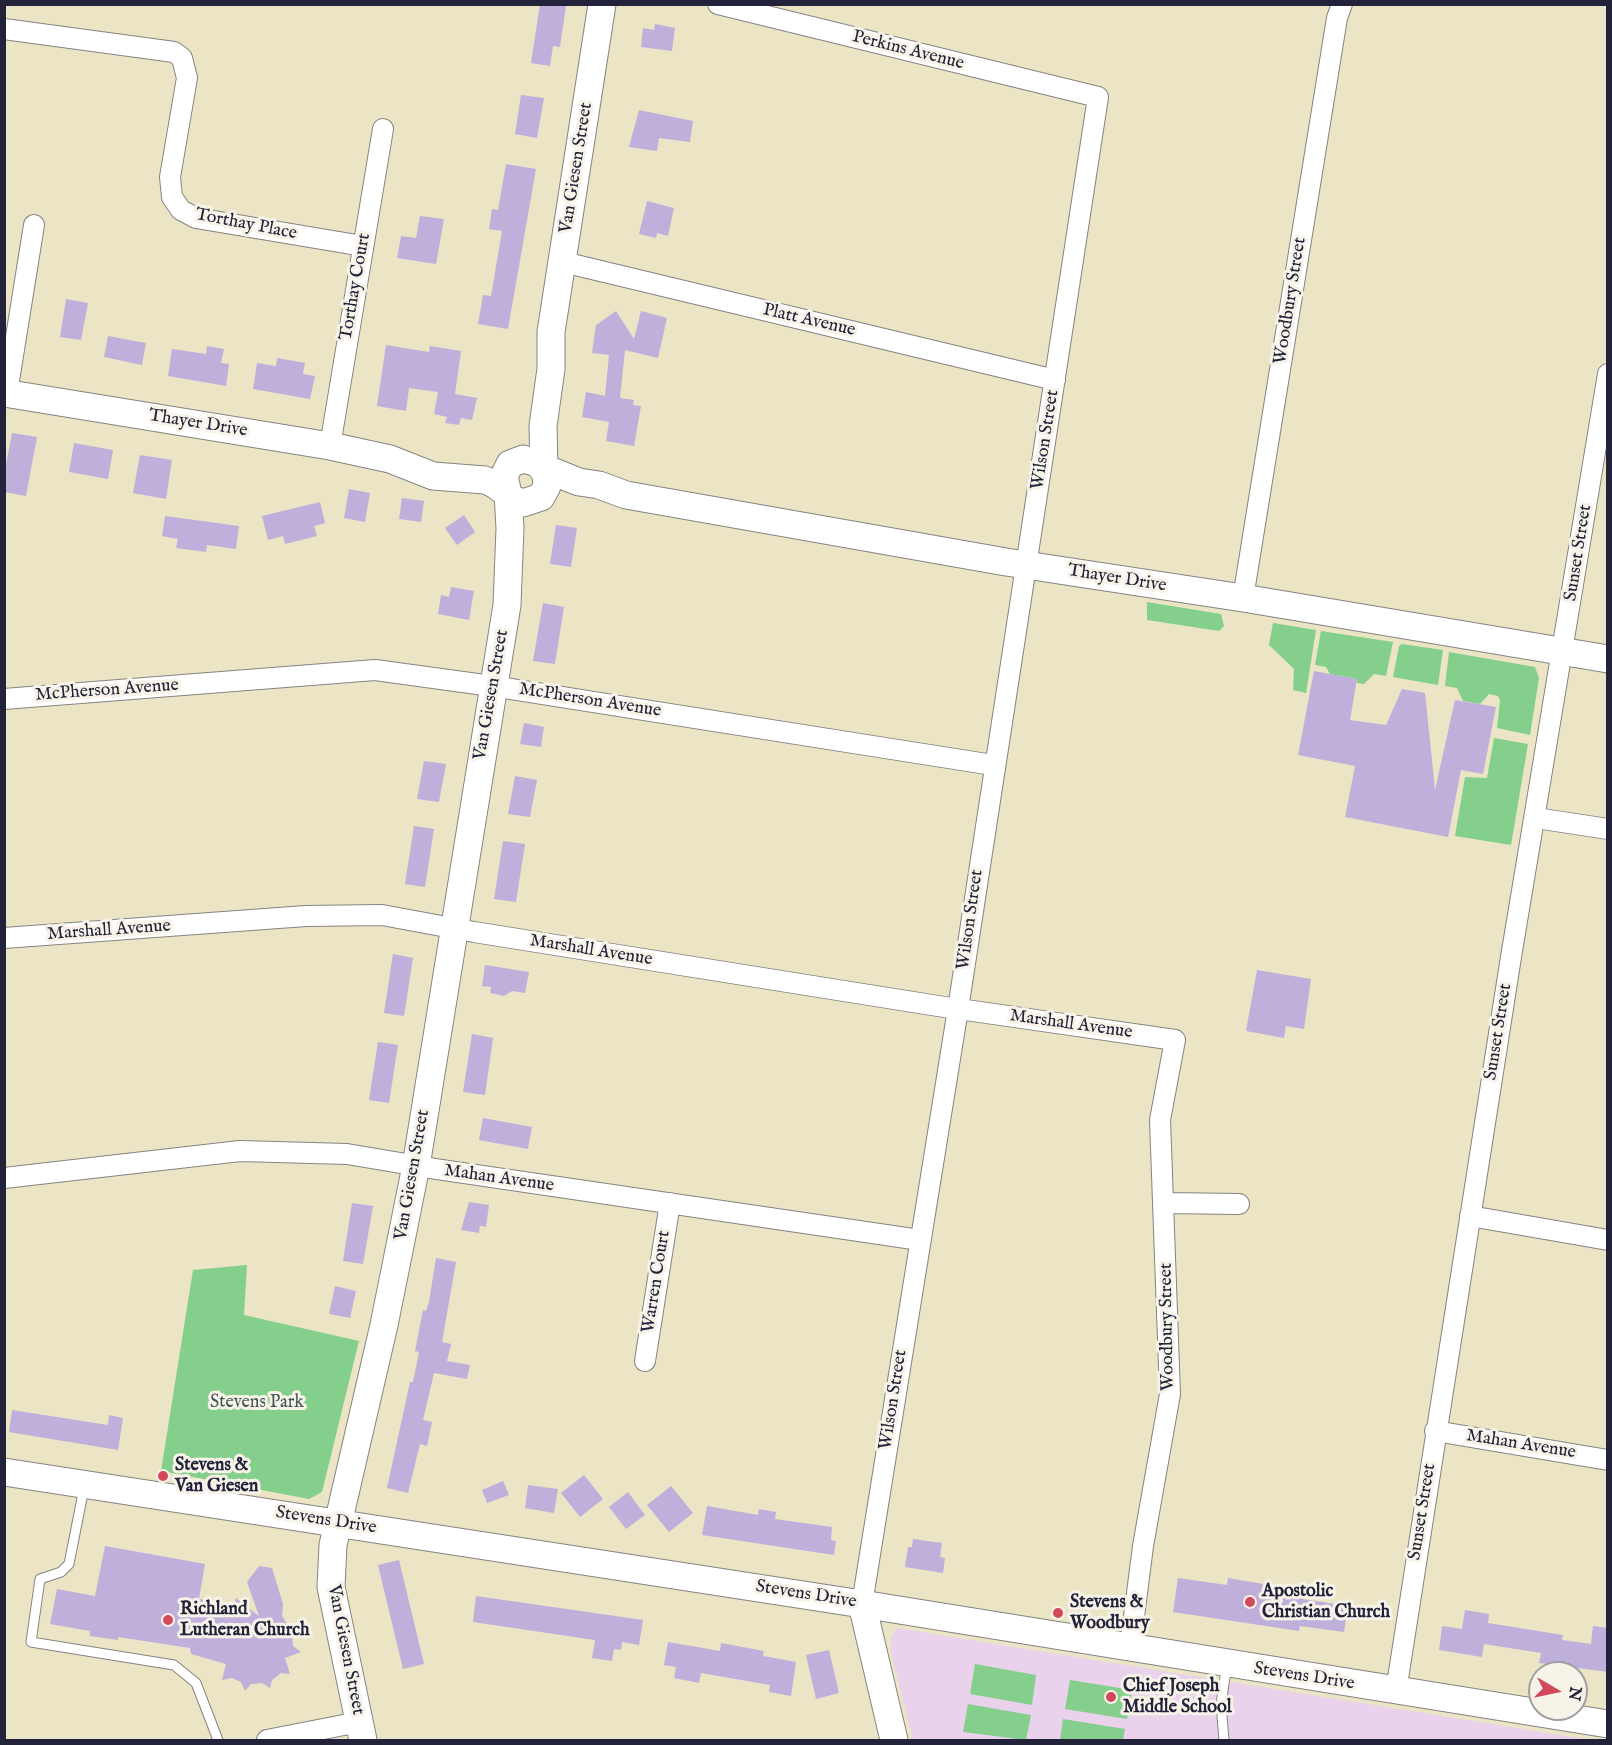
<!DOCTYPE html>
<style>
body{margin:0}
#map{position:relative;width:1612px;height:1745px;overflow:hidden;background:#ebe5c6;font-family:"IM FELL English",serif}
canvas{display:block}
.frame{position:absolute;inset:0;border:6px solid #22223b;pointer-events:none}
.north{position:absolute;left:1528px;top:1661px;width:60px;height:60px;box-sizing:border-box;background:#f7f3e8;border:2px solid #a29fa3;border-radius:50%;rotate:99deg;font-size:16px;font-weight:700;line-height:24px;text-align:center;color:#22223b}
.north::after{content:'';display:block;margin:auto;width:21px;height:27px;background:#d1495b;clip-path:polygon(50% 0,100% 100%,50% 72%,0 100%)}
</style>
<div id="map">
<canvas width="1612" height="1745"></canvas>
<div class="frame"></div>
<div class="north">N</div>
</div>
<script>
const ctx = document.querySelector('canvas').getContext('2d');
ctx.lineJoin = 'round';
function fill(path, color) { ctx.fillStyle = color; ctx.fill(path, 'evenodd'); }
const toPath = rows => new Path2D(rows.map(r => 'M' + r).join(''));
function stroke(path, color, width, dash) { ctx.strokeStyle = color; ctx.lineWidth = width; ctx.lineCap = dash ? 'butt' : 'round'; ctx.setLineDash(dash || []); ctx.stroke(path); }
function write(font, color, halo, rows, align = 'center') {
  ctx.font = font + ' "IM FELL English",serif'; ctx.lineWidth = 6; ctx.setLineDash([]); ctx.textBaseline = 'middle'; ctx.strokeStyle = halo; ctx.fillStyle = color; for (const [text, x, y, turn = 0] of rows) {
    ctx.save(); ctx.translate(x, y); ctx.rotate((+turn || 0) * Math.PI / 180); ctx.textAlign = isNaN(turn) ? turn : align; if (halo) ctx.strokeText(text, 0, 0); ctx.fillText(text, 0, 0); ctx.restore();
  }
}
fill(toPath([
 [896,1628,1591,1740,913,1740,891,1653,891,1639]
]), '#ead1ec');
fill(toPath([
 [1147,602,1221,614,1224,626,1219,631,1147,620],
 [1273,623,1316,630,1306,693,1293,690,1294,669,1269,645],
 [1321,631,1393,642,1386,676,1374,674,1364,684,1357,683,1357,679,1330,674,1326,667,1315,665],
 [1402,644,1443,650,1438,685,1393,677,1399,646],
 [1449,652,1535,667,1539,678,1530,735,1497,728,1500,700,1498,696,1489,694,1480,704,1463,701,1457,688,1445,686],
 [1494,738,1528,744,1511,845,1455,836,1465,777,1487,778],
 [247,1265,244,1315,359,1341,322,1492,309,1499,161,1471,193,1270],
 [975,1664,1036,1675,1032,1705,970,1694],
 [1070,1680,1132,1690,1127,1719,1065,1709],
 [968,1704,1031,1715,1026,1740,963,1732],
 [1063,1719,1125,1729,1123,1740,1060,1740]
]), '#84cf8c');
fill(toPath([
 [540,4,566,6,560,47,553,46,550,66,531,63],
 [655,24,675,28,672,51,641,47,643,28,654,30],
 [521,95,544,98,537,138,515,134],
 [639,110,693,121,690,142,659,138,657,151,629,147],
 [506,164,536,169,508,329,478,324,483,295,491,296,502,231,489,229,492,209,498,210],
 [647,201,674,208,668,236,657,233,656,238,639,234],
 [420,216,444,219,436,264,397,258,401,236,416,238],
 [66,299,88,303,81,340,60,337],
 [616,311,634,339,641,311,667,318,658,358,625,350,620,398,634,400,633,405,641,406,634,446,606,441,609,422,582,417,586,392,605,396,609,355,592,353,596,325],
 [108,336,146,343,142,365,104,357],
 [386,345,429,352,430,346,461,351,455,394,477,398,472,420,461,418,459,425,445,423,447,417,434,414,438,392,409,388,406,411,377,406],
 [207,346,224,349,221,363,229,364,226,386,168,376,172,349,206,354],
 [277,358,305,363,303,374,315,376,310,399,253,389,257,363,276,366],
 [12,433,37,437,26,496,4,492,4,475],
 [74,443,113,450,108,479,69,472],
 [140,455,172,460,166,499,133,493],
 [349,489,370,493,365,522,344,518],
 [402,498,424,501,421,522,399,519],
 [320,502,325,523,314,526,317,536,285,544,283,536,268,540,262,516],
 [464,515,475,532,457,545,445,528],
 [165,516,239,526,236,549,207,545,206,552,176,548,178,539,162,536],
 [556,525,577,528,571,567,550,564],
 [451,587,474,591,469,620,438,614,441,595,449,597],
 [543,603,564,607,555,664,533,661],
 [1314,671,1357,679,1350,720,1386,725,1402,689,1425,693,1435,790,1455,700,1496,707,1483,774,1461,770,1448,837,1345,817,1355,766,1298,755],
 [524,723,544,727,541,747,520,744],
 [424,761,446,764,439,802,417,799],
 [515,776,537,780,530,817,508,814],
 [414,826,434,829,425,887,405,884],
 [503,841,525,844,516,902,494,899],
 [393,954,413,958,404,1016,384,1013],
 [485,965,529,972,525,993,512,991,504,996,490,993,491,987,482,986],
 [1257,970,1311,979,1304,1029,1286,1026,1284,1038,1246,1031],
 [472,1034,493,1038,485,1095,463,1092],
 [378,1042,398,1045,389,1103,369,1100],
 [483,1118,532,1127,528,1149,479,1140],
 [469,1202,489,1205,486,1227,480,1226,479,1233,461,1230],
 [352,1203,373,1206,363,1264,343,1261],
 [436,1258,456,1262,442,1342,451,1344,447,1361,470,1365,467,1379,434,1373,423,1420,432,1422,427,1446,420,1444,408,1493,387,1488,410,1382,413,1382,419,1352,415,1351,423,1310,426,1311,429,1302],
 [335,1286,356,1291,350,1318,329,1314],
 [12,1410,108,1425,109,1415,123,1418,118,1450,9,1432],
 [584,1475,603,1499,580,1517,561,1493],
 [503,1481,509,1495,487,1503,482,1490],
 [528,1485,558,1489,554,1513,525,1508],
 [671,1486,693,1513,669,1532,647,1505],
 [628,1492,645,1515,626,1529,609,1507],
 [707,1506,758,1515,759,1509,776,1512,775,1519,832,1527,831,1540,836,1541,834,1555,702,1535],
 [913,1539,942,1543,940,1557,945,1558,943,1573,905,1567,908,1547,912,1547],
 [105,1546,205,1564,199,1599,234,1605,236,1598,259,1616,247,1582,259,1566,272,1568,283,1604,282,1616,288,1625,298,1626,292,1634,293,1646,301,1652,285,1658,290,1674,281,1673,272,1680,270,1688,262,1683,251,1684,245,1691,241,1682,232,1678,222,1680,226,1664,191,1654,190,1648,118,1637,118,1640,90,1636,90,1631,50,1624,57,1589,95,1596],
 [399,1560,424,1664,403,1669,378,1565],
 [1178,1578,1227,1585,1228,1578,1304,1591,1303,1599,1348,1606,1344,1632,1300,1626,1299,1631,1173,1612],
 [476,1596,643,1620,639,1645,622,1642,621,1650,614,1649,612,1661,592,1658,595,1640,473,1622],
 [1465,1610,1489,1614,1488,1623,1563,1635,1562,1640,1591,1644,1593,1626,1608,1628,1608,1672,1539,1663,1541,1653,1484,1644,1482,1657,1439,1650,1442,1626,1462,1629],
 [668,1642,720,1651,721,1643,764,1651,763,1656,796,1662,791,1696,769,1692,770,1685,701,1673,699,1683,674,1678,676,1667,664,1665],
 [829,1650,839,1693,816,1699,806,1655]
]), '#beafdb');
const lane = toPath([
 [84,1488,69,1564,61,1572,40,1579,31,1642,174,1665,196,1683,218,1740],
 [1224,1740,1221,1704,1227,1664]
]);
const street = toPath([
 [718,4,1098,97,958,1009,862,1604],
 [4,29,174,52,182,58,187,78,170,177,172,197,181,210,196,218,363,246],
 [563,262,1055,380],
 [7,393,34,225],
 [330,446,383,129],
 [1243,598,1337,18,1342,4],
 [4,699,375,670,492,686,993,765],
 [1536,818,1608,829],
 [4,938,306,916,382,915,474,932,938,1006,1175,1040,1160,1120,1170,1394,1143,1546,1130,1648],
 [4,1178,240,1151,347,1154,436,1169,920,1240],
 [1164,1203,1239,1204],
 [1470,1216,1608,1240],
 [645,1361,670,1203],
 [1435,1431,1608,1460],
 [1396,1691,1511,957,1608,374],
 [267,1740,359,1722]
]);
const secondary = toPath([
 [4,393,330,446,390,459,433,476,485,480,494,484,508,494,512,499,523,503,541,497,547,486,546,474,538,463,523,459,510,464,504,476,508,494,510,528,507,605,416,1166,384,1325,333,1545,331,1587,363,1740],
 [544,468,579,482,599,485,626,495,1006,562,1243,598,1608,659],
 [544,468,543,426,551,369,551,332,602,4],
 [4,1472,862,1604,1608,1724],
 [862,1604,894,1740]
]);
stroke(lane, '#868480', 11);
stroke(street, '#868480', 22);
stroke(secondary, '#868480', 29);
stroke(lane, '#fff', 9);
stroke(street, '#fff', 20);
stroke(secondary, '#fff', 27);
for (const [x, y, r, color] of [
 [163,1476,6,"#d1495b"],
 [1250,1602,6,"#d1495b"],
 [1058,1613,6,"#d1495b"],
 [168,1620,6,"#d1495b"],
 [1111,1697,6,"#d1495b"]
]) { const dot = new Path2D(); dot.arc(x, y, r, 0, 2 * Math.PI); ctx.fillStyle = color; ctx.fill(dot); stroke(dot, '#f7f3e8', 2); }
write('18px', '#22223b', '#f7f3e8', [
 ["Perkins Avenue",908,51,14],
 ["Van Giesen Street",577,168,-81],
 ["Torthay Place",246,225,11],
 ["Torthay Court",356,287,-80],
 ["Woodbury Street",1291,301,-81],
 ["Platt Avenue",809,321,13],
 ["Thayer Drive",198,424,9],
 ["Wilson Street",1046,440,-81],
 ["Sunset Street",1579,553,-81],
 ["Thayer Drive",1117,579,9],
 ["McPherson Avenue",107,691,-4],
 ["Van Giesen Street",492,695,-80],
 ["McPherson Avenue",590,701,9],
 ["Wilson Street",971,920,-82],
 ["Marshall Avenue",109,931,-4],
 ["Marshall Avenue",591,951,9],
 ["Marshall Avenue",1071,1025,8],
 ["Sunset Street",1499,1032,-81],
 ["Van Giesen Street",413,1175,-80],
 ["Mahan Avenue",499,1179,8],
 ["Warren Court",657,1282,-81],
 ["Woodbury Street",1168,1327,-91],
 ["Wilson Street",894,1400,-81],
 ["Mahan Avenue",1521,1445,9],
 ["Sunset Street",1423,1512,-81],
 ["Stevens Drive",326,1521,9],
 ["Stevens Drive",806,1595,9],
 ["Van Giesen Street",345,1650,79],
 ["Stevens Drive",1304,1677,9]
]);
write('18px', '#3f5653', '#f7f3e8', [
 ["Stevens Park",257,1403]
]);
write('bold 18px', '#22223b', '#f7f3e8', [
 ["Stevens &",175,1466],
 ["Van Giesen",175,1487],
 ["Apostolic",1262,1592],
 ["Christian Church",1262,1613],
 ["Stevens &",1070,1603],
 ["Woodbury",1070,1624],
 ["Richland",180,1610],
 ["Lutheran Church",180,1631],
 ["Chief Joseph",1123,1687],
 ["Middle School",1123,1708]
], 'left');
</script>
